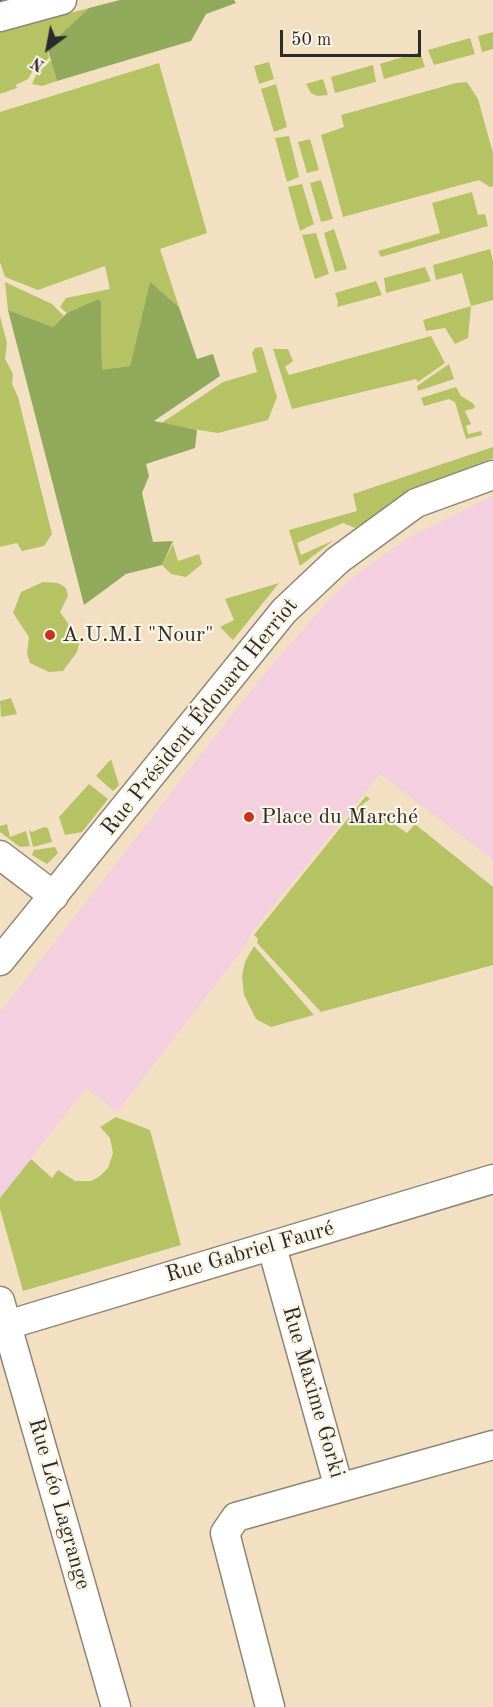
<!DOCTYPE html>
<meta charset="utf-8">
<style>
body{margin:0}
#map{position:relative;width:493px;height:1707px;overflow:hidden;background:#f3e0c3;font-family:"Old Standard TT",serif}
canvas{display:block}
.north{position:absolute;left:18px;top:18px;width:60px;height:60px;-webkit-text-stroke:4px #fcf5e5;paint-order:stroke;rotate:212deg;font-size:16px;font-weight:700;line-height:24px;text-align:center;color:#2b2b2b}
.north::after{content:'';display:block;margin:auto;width:21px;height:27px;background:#2b2b2b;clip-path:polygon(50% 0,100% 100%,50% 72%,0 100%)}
.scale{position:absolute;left:280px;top:30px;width:141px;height:27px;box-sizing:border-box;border:3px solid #2b2b2b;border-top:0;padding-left:8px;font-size:18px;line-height:21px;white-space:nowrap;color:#2b2b2b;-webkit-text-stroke:4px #fcf5e5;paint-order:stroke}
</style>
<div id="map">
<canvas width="493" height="1707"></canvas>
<div class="north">N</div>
<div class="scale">50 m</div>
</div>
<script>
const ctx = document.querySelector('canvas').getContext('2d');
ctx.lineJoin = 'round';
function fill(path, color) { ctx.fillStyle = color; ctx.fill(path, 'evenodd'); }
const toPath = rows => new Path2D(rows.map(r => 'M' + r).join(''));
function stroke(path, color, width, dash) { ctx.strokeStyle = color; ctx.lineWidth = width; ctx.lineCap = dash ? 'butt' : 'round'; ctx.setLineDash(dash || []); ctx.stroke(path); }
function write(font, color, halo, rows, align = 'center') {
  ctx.font = font + ' "Old Standard TT",serif'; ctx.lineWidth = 4.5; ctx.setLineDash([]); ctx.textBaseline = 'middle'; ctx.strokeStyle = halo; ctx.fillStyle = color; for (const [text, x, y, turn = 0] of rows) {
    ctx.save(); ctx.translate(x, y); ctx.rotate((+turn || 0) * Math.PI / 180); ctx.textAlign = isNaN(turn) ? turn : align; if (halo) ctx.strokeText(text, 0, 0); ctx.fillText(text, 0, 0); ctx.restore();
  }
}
fill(toPath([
 [493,496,493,860,380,774,253,931,240,953,117,1112,86,1088,0,1198,0,1012,256,684,331,597,353,577,409,537]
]), '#f3cfdf');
fill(toPath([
 [89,8,47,47,49,58,32,72,28,79,16,85,17,88,0,94,0,32],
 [493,32,493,49,482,52,478,36],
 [470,38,475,54,434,65,428,50],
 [420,52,425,67,384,79,380,64],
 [51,60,57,81,42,86,32,84,36,75],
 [269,62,274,79,259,84,254,66],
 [159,63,207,233,160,249,179,307,150,283,130,366,102,371,101,303,99,300,67,313,60,307,66,298,110,289,105,266,38,290,5,277,0,262,0,112],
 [373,65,376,82,335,93,331,77],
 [323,79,328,95,317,96,311,93,306,84],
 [467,82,478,99,493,153,493,186,490,187,479,180,343,217,321,135,344,127,341,115,456,83],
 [276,84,287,127,274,132,261,89],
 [289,136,299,177,287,182,275,138],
 [310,139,319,170,307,173,298,142],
 [321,180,333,219,321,222,310,183],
 [302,184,314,224,300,231,288,187],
 [472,192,478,215,485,214,488,226,381,257,378,251,440,233,432,203],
 [334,229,347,269,335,272,324,233],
 [316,233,329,274,315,279,302,235],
 [490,249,493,261,493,300,471,306,468,338,455,344,445,328,426,331,423,320,471,306,462,273,436,280,433,265],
 [425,267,431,281,386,293,384,278],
 [376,281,382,295,337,307,338,302,335,293],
 [5,282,52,304,64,316,53,327,8,310],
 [0,316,7,343,5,359,13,374,12,384,18,397,52,534,44,546,22,551,17,543,0,547],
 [431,336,445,363,418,382,416,379,292,409,273,349,288,349,293,361,285,367,289,375],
 [262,347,277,397,268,420,218,433,160,424,223,382,257,372,252,353,255,348],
 [449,364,454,379,418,391,417,386],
 [456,387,461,396,474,404,475,408,465,411,471,424,466,426,468,434,481,431,482,435,466,439,455,402,449,399,424,406,421,398],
 [493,447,493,458,397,502,355,528,343,523,297,543,301,555,334,540,300,566,289,530,357,511,353,494],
 [173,544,178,561,199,554,202,564,186,577,171,574,162,565],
 [43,582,58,583,66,588,68,596,60,612,80,640,77,652,63,671,49,672,30,663,27,654,29,637,13,613,21,592],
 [279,583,233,640,220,627,234,620,225,599],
 [11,698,17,714,1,717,0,701],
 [111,759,119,785,113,791,96,776],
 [89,784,108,799,82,832,65,835,59,817],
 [366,796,370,799,363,804,361,809,363,818,367,822,380,823,386,817,386,811,392,817,390,821,407,833,415,824,493,887,493,965,321,1012,257,943,258,939,254,935],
 [7,824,10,837,26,831,30,846,20,847,0,832,0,826],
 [44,827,48,828,52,842,33,847,29,830,32,832],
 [55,847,58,853,47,864,32,855,34,850],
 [254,946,314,1015,271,1027,256,1019,244,995,242,976,245,962],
 [116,1117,150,1130,181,1245,23,1291,0,1209,0,1198,31,1159,52,1178,58,1170,75,1181,91,1181,100,1176,108,1168,113,1153,110,1138,100,1127]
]), '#b5c365');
fill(toPath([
 [120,0,234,0,236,3,206,14,191,41,57,81,47,47,89,8],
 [150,282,179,307,197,359,213,354,220,376,154,421,197,430,195,448,146,464,149,476,142,493,153,542,173,541,162,565,126,574,84,605,8,310,53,327,67,313,99,299,101,303,102,370,130,366]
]), '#90a95a');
const minor = toPath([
 [0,17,62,0],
 [0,855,54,896],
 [0,961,284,611,338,560,416,503,493,475],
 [272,1247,339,1488,493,1445],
 [0,1301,116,1707],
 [7,1325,493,1179],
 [270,1707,225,1533,236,1517,339,1488]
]);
stroke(minor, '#8f8677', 31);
stroke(minor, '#fff', 28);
stroke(toPath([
 [0,0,1,0]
]), '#2b2b2b', 1.5);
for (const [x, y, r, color] of [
 [50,635,6,"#c8321e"],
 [249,817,6,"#c8321e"]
]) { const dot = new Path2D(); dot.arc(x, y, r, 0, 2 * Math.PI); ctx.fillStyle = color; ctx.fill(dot); stroke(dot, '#fcf5e5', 2); }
write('22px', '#2b2b2b', '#fcf5e5', [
 ["A.U.M.I \"Nour\"",62,635],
 ["Place du Marché",261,817]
], 'left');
write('22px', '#2b2b2b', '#fcf5e5', [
 ["Rue Président Édouard Herriot",200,717,-51],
 ["Rue Gabriel Fauré",250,1252,-16],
 ["Rue Maxime Gorki",313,1392,74],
 ["Rue Léo Lagrange",59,1504,74]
]);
</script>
